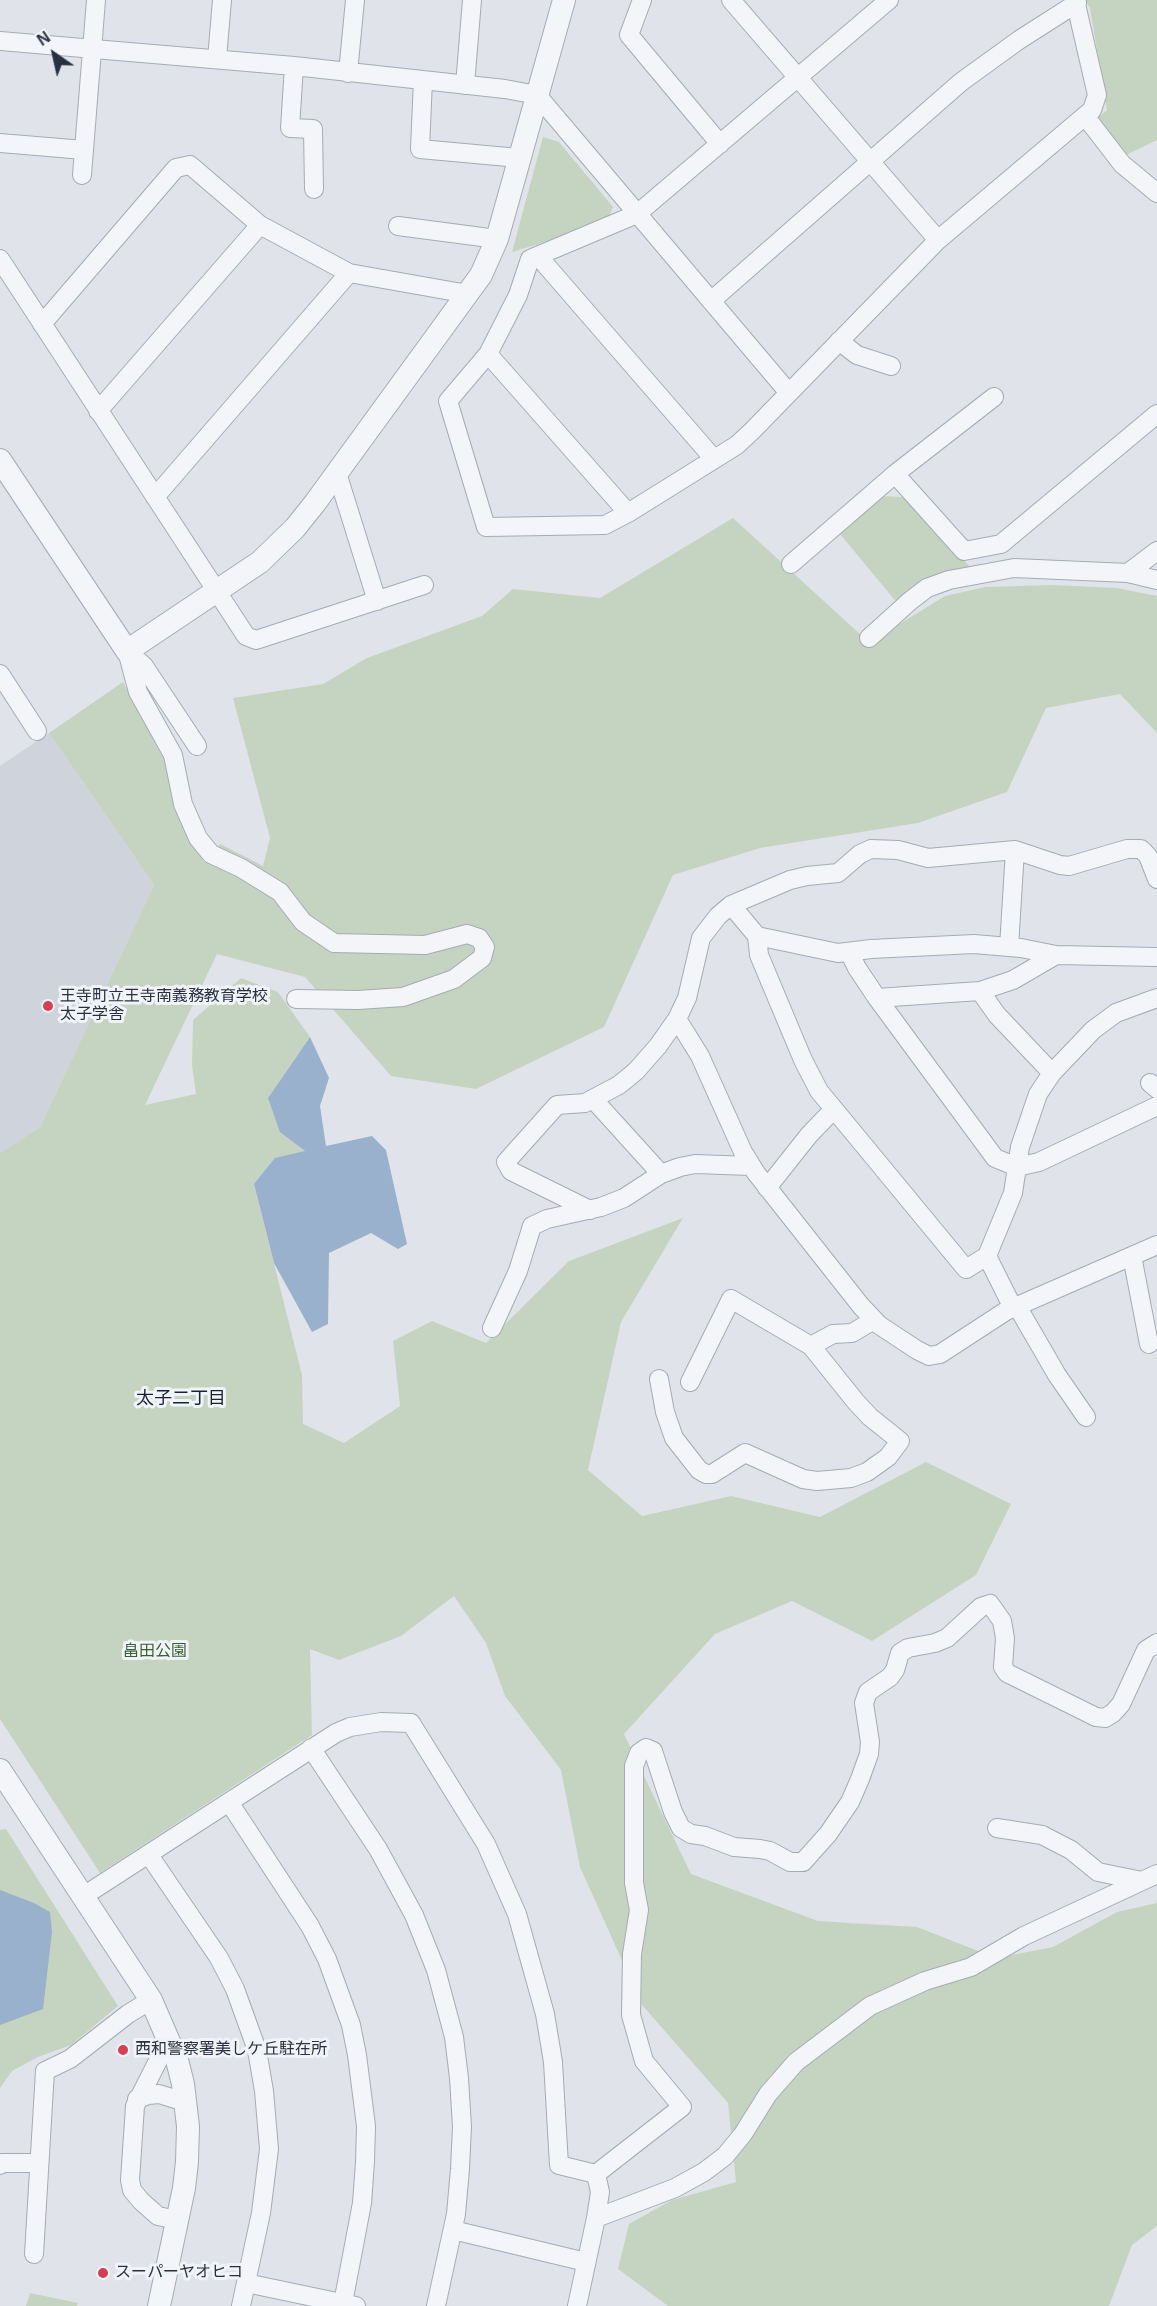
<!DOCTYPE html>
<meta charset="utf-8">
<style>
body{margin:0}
#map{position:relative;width:1157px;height:2306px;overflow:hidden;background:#e0e4ea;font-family:Helvetica,sans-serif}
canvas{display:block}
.north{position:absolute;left:24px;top:24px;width:60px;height:60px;-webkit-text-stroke:4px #f0f3f7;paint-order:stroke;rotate:326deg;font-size:16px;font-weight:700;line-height:24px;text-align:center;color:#283142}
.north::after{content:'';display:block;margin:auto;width:21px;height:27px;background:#283142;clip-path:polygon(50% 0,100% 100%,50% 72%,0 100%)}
</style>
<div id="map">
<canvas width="1157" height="2306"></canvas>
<div class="north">N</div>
</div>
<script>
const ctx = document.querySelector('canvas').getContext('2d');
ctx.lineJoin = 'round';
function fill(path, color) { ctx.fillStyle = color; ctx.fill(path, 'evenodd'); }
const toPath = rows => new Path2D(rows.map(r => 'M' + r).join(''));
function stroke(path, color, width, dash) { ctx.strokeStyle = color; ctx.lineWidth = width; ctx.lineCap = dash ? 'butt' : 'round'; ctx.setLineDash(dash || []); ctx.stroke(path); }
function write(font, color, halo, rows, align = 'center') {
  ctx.font = font + ' Helvetica,"Noto Sans JP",sans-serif'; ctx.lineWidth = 6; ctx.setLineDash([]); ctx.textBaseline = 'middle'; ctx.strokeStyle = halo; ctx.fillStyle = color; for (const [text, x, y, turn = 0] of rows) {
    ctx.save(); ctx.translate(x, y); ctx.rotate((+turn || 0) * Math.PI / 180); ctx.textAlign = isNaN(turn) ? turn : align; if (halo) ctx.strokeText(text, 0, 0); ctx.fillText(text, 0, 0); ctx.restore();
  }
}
fill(toPath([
 [49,733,154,885,40,1127,0,1153,0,766]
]), '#ced3dc');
fill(toPath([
 [1085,0,1157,0,1157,140,1122,157,1093,122,1107,110,1090,8],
 [543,137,559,142,613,207,606,224,512,252],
 [882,496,903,497,970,567,945,573,898,604,840,534],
 [733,518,873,646,901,623,945,596,985,587,1052,585,1117,588,1157,596,1157,733,1120,694,1046,708,1007,792,918,823,760,848,673,875,604,1027,476,1089,391,1076,305,977,217,954,145,1105,196,1094,192,1065,193,1020,241,978,278,992,310,1037,268,1098,305,1151,254,1184,302,1375,303,1424,344,1443,400,1406,393,1341,432,1321,486,1343,569,1261,683,1218,621,1322,588,1470,642,1516,731,1496,820,1517,926,1462,1011,1504,976,1575,872,1641,792,1601,715,1634,624,1734,691,1874,818,1921,917,1927,996,1958,1053,1947,1117,1912,1157,1903,1157,2226,1132,2245,1109,2306,668,2306,618,2269,629,2224,672,2200,736,2182,728,2103,642,2005,580,1867,561,1770,505,1696,486,1643,454,1596,401,1636,339,1660,310,1649,312,1735,100,1873,0,1719,0,1153,40,1127,154,885,49,733,123,682,164,760,174,796,192,842,204,862,220,844,263,866,270,838,233,698,323,684,367,658,482,616,513,589,600,598],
 [6,1829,118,2006,71,2045,38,2057,12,2071,0,2088,0,1830],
 [30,2293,78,2303,77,2306,26,2306]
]), '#c5d4c1');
fill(toPath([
 [310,1037,329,1078,320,1106,326,1146,372,1136,386,1150,407,1244,398,1249,371,1233,329,1253,328,1324,312,1332,274,1263,254,1184,275,1158,305,1151,280,1132,268,1098],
 [0,1890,34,1903,50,1912,52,1932,43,2009,0,2025]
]), '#99b1cc');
const minor = toPath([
 [642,0,629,35,720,144],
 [731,0,938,240],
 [889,0,637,214,530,259,518,295,488,354,448,401,486,527,605,525,628,513,737,445,752,431,938,240,1092,110,1097,95,1075,0],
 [0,41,294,66,505,89,537,95,789,393],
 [217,59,222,0],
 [294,66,290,128,313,129,314,189],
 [348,73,355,0],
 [423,80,420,149,519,158],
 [465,85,472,0],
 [1085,116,1122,164,1157,193],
 [0,143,84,150],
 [82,175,96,0],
 [398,226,497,239],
 [538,256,714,459],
 [0,259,246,636,256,640,424,585],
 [711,301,961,82,1019,40,1077,3],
 [42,324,176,168,190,165,260,225,349,273,468,294],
 [839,341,857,355,891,366],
 [488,354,628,513],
 [98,411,260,225],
 [337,473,377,601],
 [895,474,964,551,1001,544,1157,414],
 [155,497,349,273],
 [791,564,895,474,994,397],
 [1128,573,1157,551],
 [869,638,910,601,927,588,949,580,1014,568,1128,573,1157,580],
 [127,651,138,692,173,755,183,804,198,838,211,854,241,868,280,892,303,922,334,943,425,945,467,934,479,938,485,947,482,958,454,979,403,997,358,1000,296,999],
 [127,651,144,666,197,746],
 [0,674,37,731],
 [731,905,757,936,838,953,871,949,974,944,1021,948,1056,955,1157,957],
 [757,936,759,955,803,1060,819,1091,966,1269,987,1256],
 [1009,947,1015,850],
 [849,952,857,968,877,998,995,1158,1017,1167,1039,1162,1157,1106],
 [980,991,997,1015,1052,1073],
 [877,998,980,991,1013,980,1056,955],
 [677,1019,700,1056,743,1152,756,1173,861,1306,879,1325,917,1350,929,1356,940,1354,1006,1311,1157,1245],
 [1150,1083,1157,1089],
 [593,1099,661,1174],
 [767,1188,809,1135,834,1109],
 [590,1210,511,1171,506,1162,557,1105,585,1103,619,1085,636,1071,658,1046,677,1019,687,998,701,938,718,916,731,905,790,880,807,876,838,873,860,854,871,849,898,850,928,858,1015,850,1060,865,1069,866,1127,849,1141,849,1148,856,1157,879],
 [1132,1256,1149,1344],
 [1017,1306,1057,1375,1086,1417],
 [1013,1308,987,1256,1013,1193,1020,1147,1038,1094,1052,1073,1093,1030,1116,1013,1157,998],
 [492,1328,518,1271,532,1226,547,1219,601,1207,624,1198,661,1174,680,1167,695,1164,751,1166],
 [811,1346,833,1334,852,1333,874,1320],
 [659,1379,665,1412,674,1438,699,1470,706,1474,712,1474,745,1453,803,1479,817,1481,851,1478,867,1472,888,1457,900,1441,870,1417,856,1402,811,1346,731,1299,690,1382],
 [311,1748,378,1849,414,1915,436,1970,454,2037,459,2078,462,2127,460,2169,456,2214,436,2306],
 [229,1802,310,1926,327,1959,351,2025,357,2055,366,2126,365,2162,362,2203,343,2303],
 [997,1828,1042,1835,1071,1850,1098,1872,1142,1881],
 [149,1855,219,1958,235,1989,257,2050,264,2091,269,2149,261,2213,241,2306],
 [82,1897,336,1733,350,1727,381,1722,411,1723,486,1844,517,1914,545,2014,553,2062,559,2165,596,2174],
 [169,2039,135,2106,130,2180,132,2190,141,2201,158,2216,177,2220],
 [137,2099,148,2095,159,2094,185,2102],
 [0,2165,2,2163,39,2163],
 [596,2218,600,2192,596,2174,682,2107,644,2061,631,2015,632,1954,639,1910,634,1883,634,1766,639,1753,646,1748,653,1751,673,1812,681,1828,691,1834,705,1836,734,1847,760,1849,770,1851,790,1862,803,1862,828,1834,850,1802,860,1779,869,1754,870,1742,864,1703,868,1692,890,1677,895,1670,900,1653,908,1648,935,1643,947,1638,981,1607,990,1604,1002,1621,1005,1638,1003,1667,1007,1673,1096,1717,1105,1718,1113,1713,1121,1704,1146,1650,1157,1643],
 [453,2230,586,2262],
 [34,2254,45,2071,70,2059,128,2014,151,2000],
 [246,2283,356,2306],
 [577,2306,596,2218,675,2188,704,2172,725,2156,743,2134,768,2094,796,2062,870,2006,925,1981,971,1967,1024,1936,1157,1874]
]);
const tertiary = toPath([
 [0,460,127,651,260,562,295,528,315,503,481,275,497,239,564,0],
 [0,1770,151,2000,177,2060,183,2084,188,2126,187,2162,184,2188,159,2306]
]);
stroke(minor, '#a5abb4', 20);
stroke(tertiary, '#a5abb4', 24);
stroke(minor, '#f3f5f8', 18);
stroke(tertiary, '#f3f5f8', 22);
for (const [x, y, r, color] of [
 [48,1006,6,"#d53f52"],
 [123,2050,6,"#d53f52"],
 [103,2273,6,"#d53f52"]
]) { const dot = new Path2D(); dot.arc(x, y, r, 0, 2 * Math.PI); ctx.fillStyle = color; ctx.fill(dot); stroke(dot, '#f0f3f7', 2); }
write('16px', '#283142', '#f0f3f7', [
 ["王寺町立王寺南義務教育学校",60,997],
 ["太子学舎",60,1015],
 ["西和警察署美しケ丘駐在所",135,2050],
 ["スーパーヤオヒコ",115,2273]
], 'left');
write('16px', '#3b5f34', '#f0f3f7', [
 ["畠田公園",155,1652]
]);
write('18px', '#1a2233', '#f0f3f7', [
 ["太子二丁目",181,1399]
]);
</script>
